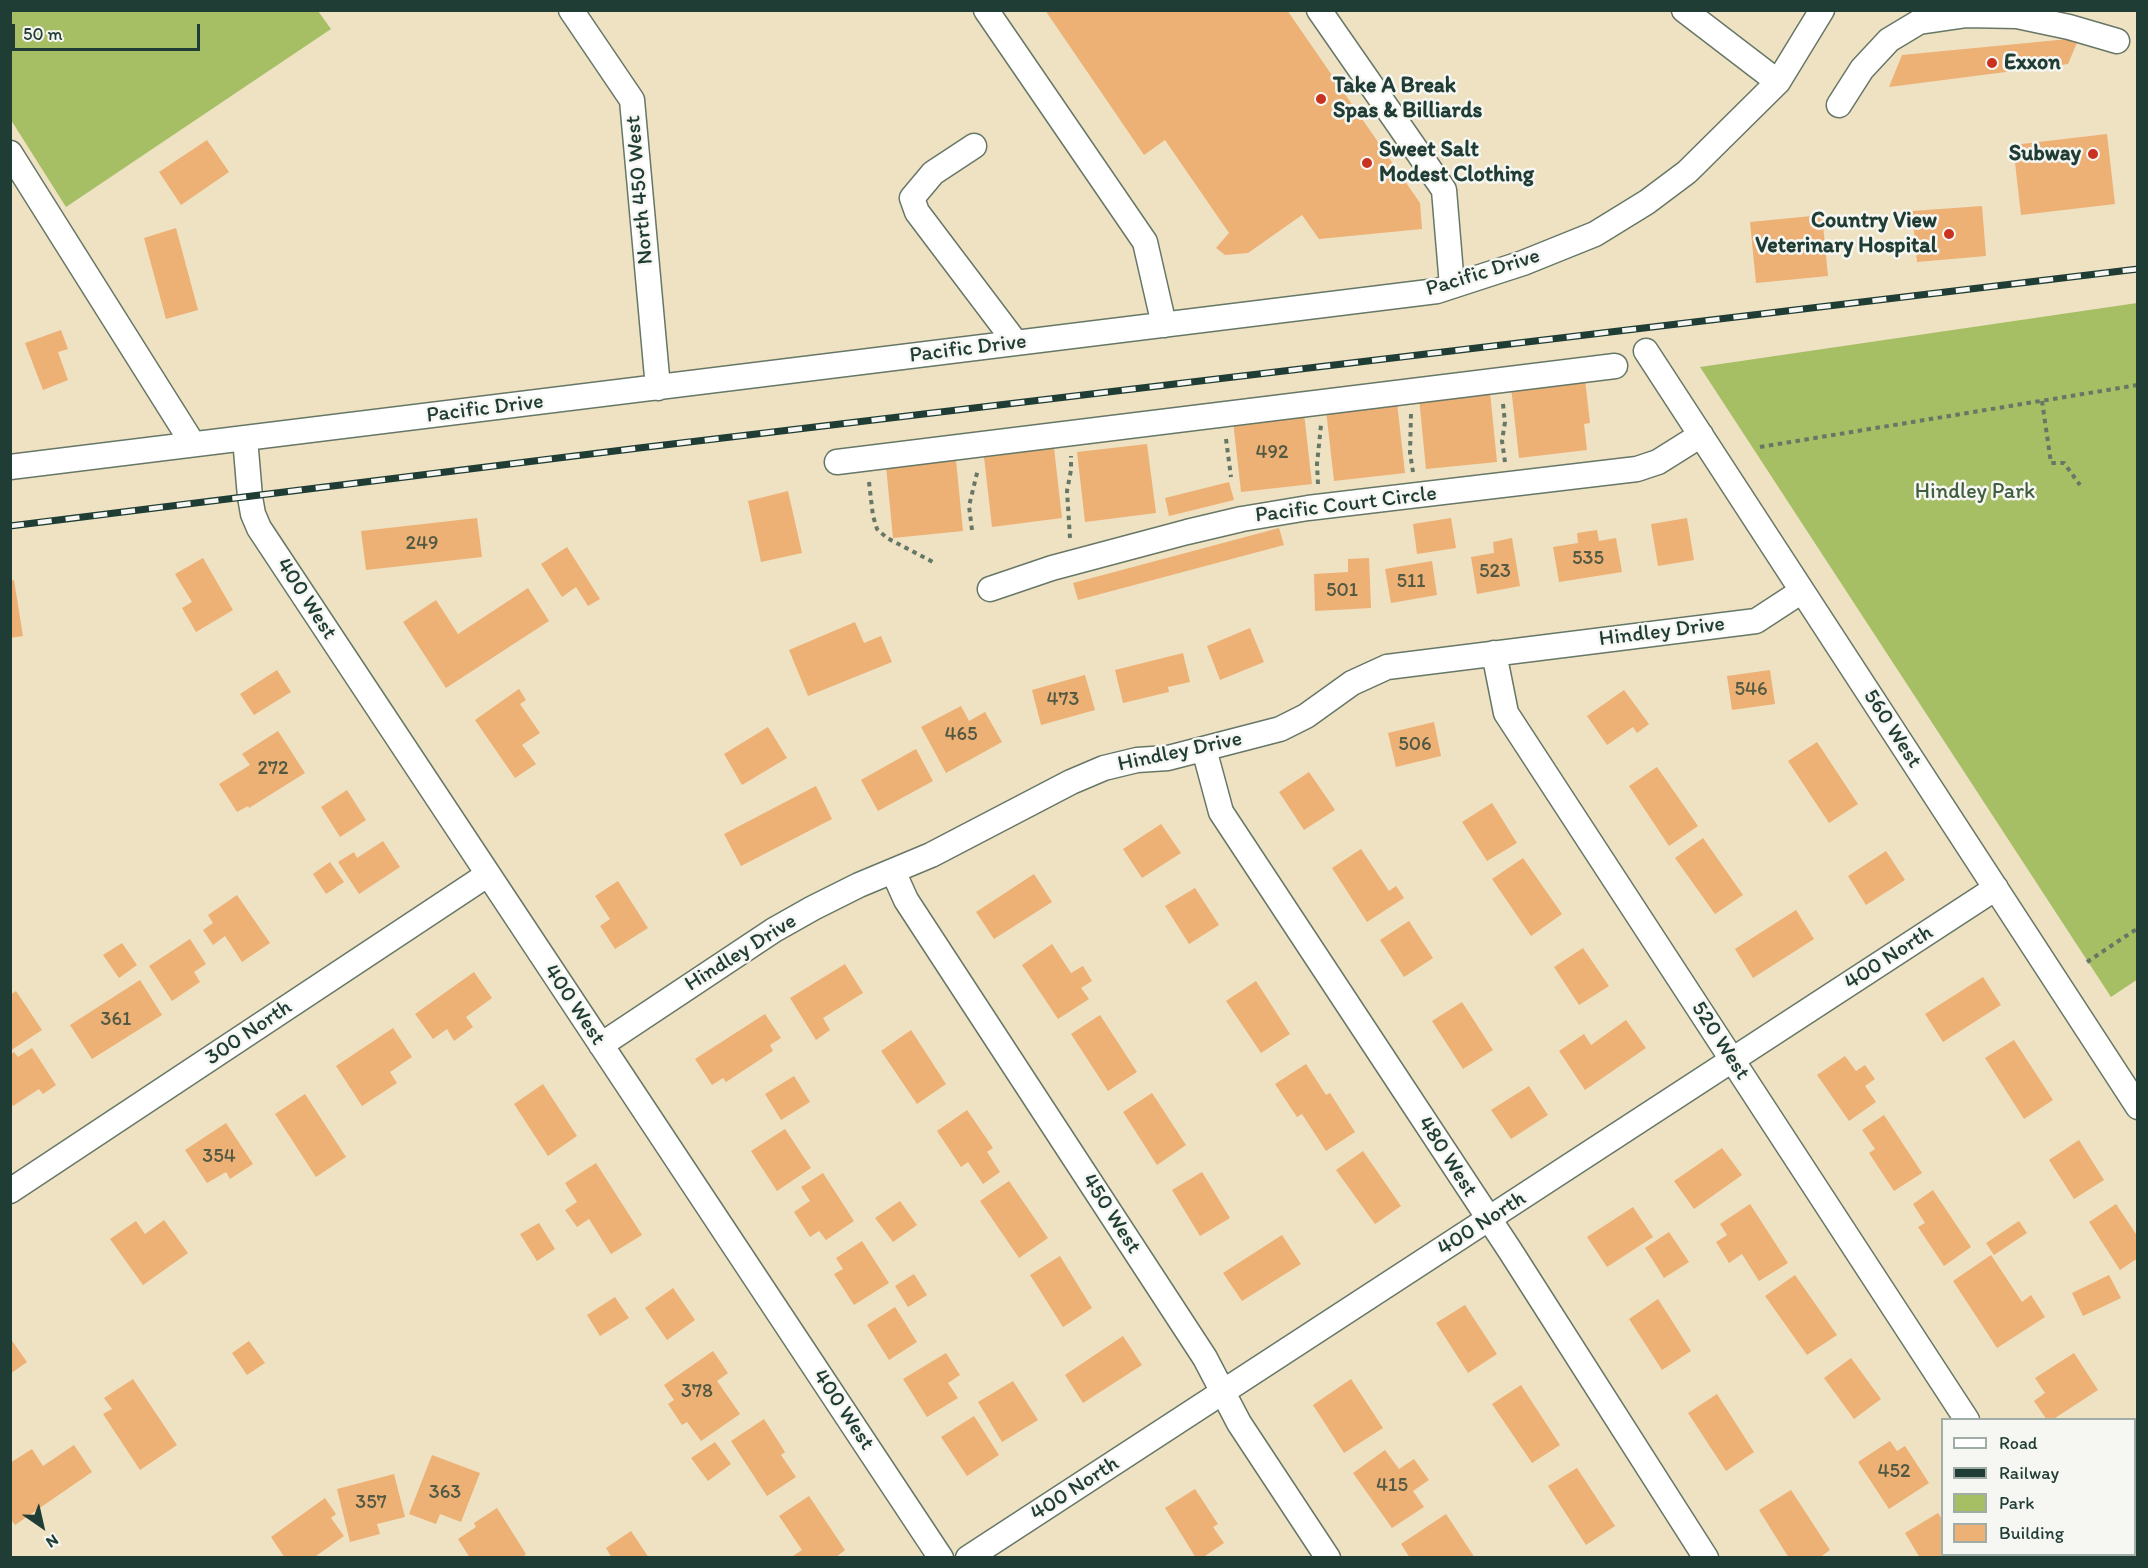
<!DOCTYPE html>
<style>
body{margin:0}
#map{position:relative;width:2148px;height:1568px;overflow:hidden;background:#eee2c3;font-family:Itim,sans-serif}
canvas{display:block}
.frame{position:absolute;inset:0;border:12px solid #1f3d34;pointer-events:none}
.legend{position:absolute;left:1941px;top:1418px;width:195px;height:138px;box-sizing:border-box;background:#f6f6f2;border:2px solid #a0aca6;margin:0;padding:8px 10px;list-style:none;font-size:18px;color:#1f3d34}
.legend li{display:flex;align-items:center;gap:12px;height:30px}
.legend b{width:30px;border:2px solid #a0aca6}
.north{position:absolute;left:12px;top:1496px;width:60px;height:60px;-webkit-text-stroke:4px #f6f6f2;paint-order:stroke;rotate:146deg;font-size:16px;font-weight:700;line-height:24px;text-align:center;color:#1f3d34}
.north::after{content:'';display:block;margin:auto;width:21px;height:27px;background:#1f3d34;clip-path:polygon(50% 0,100% 100%,50% 72%,0 100%)}
.scale{position:absolute;left:12px;top:24px;width:188px;height:27px;box-sizing:border-box;border:3px solid #1f3d34;border-top:0;padding-left:8px;font-size:18px;line-height:21px;white-space:nowrap;color:#1f3d34;-webkit-text-stroke:4px #f6f6f2;paint-order:stroke}
</style>
<div id="map">
<canvas width="2148" height="1568"></canvas>
<div class="frame"></div>
<ul class="legend">
<li><b style="height:8px;background:#fff"></b>Road</li>
<li><b style="height:8px;background:#1f3d34"></b>Railway</li>
<li><b style="height:16px;background:#a6be64"></b>Park</li>
<li><b style="height:16px;background:#edb075"></b>Building</li>
</ul>
<div class="north">N</div>
<div class="scale">50 m</div>
</div>
<script>
const ctx = document.querySelector('canvas').getContext('2d');
ctx.lineJoin = 'round';
function fill(path, color) { ctx.fillStyle = color; ctx.fill(path, 'evenodd'); }
const toPath = rows => new Path2D(rows.map(r => 'M' + r).join(''));
function stroke(path, color, width, dash) { ctx.strokeStyle = color; ctx.lineWidth = width; ctx.lineCap = dash ? 'butt' : 'round'; ctx.setLineDash(dash || []); ctx.stroke(path); }
function write(font, color, halo, rows, align = 'center') {
  ctx.font = font + ' Itim,sans-serif'; ctx.lineWidth = 5; ctx.setLineDash([]); ctx.textBaseline = 'middle'; ctx.strokeStyle = halo; ctx.fillStyle = color; for (const [text, x, y, turn = 0] of rows) {
    ctx.save(); ctx.translate(x, y); ctx.rotate((+turn || 0) * Math.PI / 180); ctx.textAlign = isNaN(turn) ? turn : align; if (halo) ctx.strokeText(text, 0, 0); ctx.fillText(text, 0, 0); ctx.restore();
  }
}
fill(toPath([
 [11,10,318,11,331,29,66,207,11,120],
 [2137,303,2138,979,2111,997,1700,367]
]), '#a6be64');
fill(toPath([
 [1045,10,1287,10,1420,203,1422,229,1319,239,1302,215,1248,253,1225,255,1216,248,1229,233,1165,140,1144,155],
 [2079,38,2068,64,1889,87,1902,55],
 [2107,134,2115,204,2021,215,2013,145],
 [207,140,229,172,181,205,159,172],
 [1982,206,1986,256,1917,262,1912,211],
 [1822,215,1828,276,1756,283,1750,222],
 [176,228,198,310,166,319,144,238],
 [61,330,68,349,58,352,68,380,43,390,25,343],
 [1585,379,1590,423,1584,424,1587,450,1519,458,1511,387],
 [1490,392,1497,462,1426,469,1419,398],
 [1397,402,1405,473,1334,481,1326,410],
 [1304,413,1312,484,1241,492,1233,421],
 [1147,444,1156,513,1085,522,1077,452],
 [1054,448,1062,518,992,527,984,457],
 [956,460,963,531,893,538,886,466],
 [1229,482,1234,500,1169,516,1165,498],
 [788,491,802,553,761,562,748,501],
 [477,518,482,557,366,570,361,531],
 [1451,518,1456,548,1417,554,1413,524],
 [1687,518,1694,560,1658,566,1651,524],
 [1279,528,1284,545,1078,600,1073,583],
 [1597,530,1599,541,1616,538,1622,572,1559,582,1553,547,1578,543,1577,533],
 [1512,538,1520,586,1477,594,1471,557,1494,553,1493,542],
 [567,547,600,599,588,606,576,587,562,597,541,564],
 [203,558,233,610,196,632,182,608,192,602,175,574],
 [1369,558,1371,608,1315,611,1314,574,1348,572,1348,559],
 [1432,561,1437,595,1391,603,1385,569],
 [14,580,23,636,10,638,10,581],
 [528,588,549,621,446,688,403,622,436,600,458,634],
 [855,622,864,643,881,636,892,662,808,696,789,650],
 [1250,628,1264,662,1220,680,1207,646],
 [1183,653,1190,682,1168,687,1169,692,1123,703,1115,670],
 [277,670,291,692,254,715,240,694],
 [1770,670,1775,704,1732,710,1727,676],
 [1085,675,1095,710,1041,725,1032,690],
 [519,689,526,700,520,704,540,733,522,745,536,764,515,778,475,720],
 [1624,690,1649,724,1637,733,1633,727,1607,745,1587,716],
 [961,706,969,721,985,712,1002,742,946,773,921,727],
 [1434,722,1441,756,1396,767,1388,733],
 [768,727,787,758,742,785,724,754],
 [278,731,305,773,249,808,248,806,237,812,219,784,250,765,242,754],
 [1817,742,1858,804,1829,823,1788,761],
 [916,749,933,781,878,811,861,780],
 [1657,767,1698,826,1669,846,1629,786],
 [1309,772,1335,810,1304,830,1279,792],
 [816,786,832,819,741,866,724,834],
 [347,790,366,820,340,837,321,807],
 [1492,803,1517,843,1487,861,1462,822],
 [1161,824,1181,853,1142,878,1123,849],
 [1703,838,1743,895,1715,914,1675,858],
 [383,841,400,867,359,894,338,862,354,852,357,858],
 [1361,849,1389,891,1396,886,1404,898,1367,922,1332,868],
 [1886,851,1905,880,1866,905,1848,876],
 [1523,858,1562,914,1531,936,1492,879],
 [330,862,344,882,326,894,313,874],
 [1034,874,1052,902,994,939,976,912],
 [618,881,648,928,615,949,600,926,610,919,595,896],
 [1195,888,1219,925,1189,944,1165,906],
 [237,895,270,943,242,962,225,936,213,945,203,930,213,923,208,915],
 [1796,910,1814,939,1753,978,1735,949],
 [1409,921,1433,958,1404,977,1380,940],
 [190,939,206,964,194,972,200,982,172,1001,149,966],
 [122,943,137,965,119,978,103,955],
 [1052,944,1071,973,1083,966,1092,981,1081,988,1089,999,1058,1019,1022,965],
 [1583,948,1609,986,1579,1005,1554,967],
 [845,964,863,993,823,1018,830,1030,816,1040,790,998],
 [474,972,492,998,466,1017,473,1027,454,1041,447,1029,433,1039,415,1014],
 [1983,977,2001,1005,1943,1042,1925,1014],
 [140,980,162,1015,92,1059,70,1025],
 [1256,981,1290,1034,1261,1053,1226,1001],
 [16,991,42,1030,10,1051,10,995],
 [1462,1002,1493,1050,1463,1069,1432,1021],
 [765,1014,781,1038,770,1045,773,1051,726,1082,723,1078,712,1085,695,1059],
 [1100,1015,1137,1072,1108,1091,1071,1034],
 [1626,1020,1646,1048,1585,1090,1559,1051,1584,1034,1591,1045],
 [393,1028,412,1057,390,1072,397,1083,362,1106,336,1066],
 [911,1030,946,1084,917,1104,881,1051],
 [2014,1040,2053,1100,2024,1119,1985,1058],
 [32,1048,56,1085,43,1094,39,1089,13,1106,10,1102,10,1055,14,1052,18,1057],
 [1845,1056,1856,1071,1865,1065,1875,1079,1865,1086,1876,1102,1849,1121,1817,1075],
 [1306,1064,1326,1095,1330,1093,1355,1132,1326,1151,1302,1114,1297,1117,1275,1084],
 [794,1076,810,1102,781,1120,765,1094],
 [543,1084,577,1136,548,1156,514,1104],
 [1529,1086,1548,1115,1511,1139,1491,1110],
 [1152,1093,1186,1145,1157,1165,1123,1112],
 [305,1094,346,1157,316,1177,275,1114],
 [967,1110,993,1148,987,1152,1000,1172,983,1184,968,1162,961,1167,937,1131],
 [1884,1115,1922,1173,1894,1191,1869,1153,1875,1149,1862,1130],
 [226,1123,253,1164,230,1179,226,1172,207,1183,185,1150],
 [785,1129,811,1168,777,1191,751,1151],
 [2079,1140,2104,1180,2074,1199,2049,1160],
 [1722,1148,1742,1175,1694,1209,1674,1181],
 [1363,1151,1401,1206,1375,1224,1336,1170],
 [596,1163,642,1235,611,1254,589,1219,577,1227,565,1210,577,1202,565,1183],
 [1202,1172,1230,1218,1200,1236,1172,1190],
 [823,1173,854,1221,826,1240,819,1231,810,1237,794,1212,810,1201,801,1187],
 [1009,1181,1048,1238,1019,1258,980,1201],
 [1933,1190,1971,1247,1944,1266,1918,1227,1925,1223,1913,1204],
 [900,1201,917,1225,893,1242,875,1218],
 [1750,1204,1788,1263,1759,1281,1742,1254,1729,1263,1716,1242,1727,1235,1720,1224],
 [2116,1204,2138,1237,2138,1258,2120,1270,2089,1222],
 [1633,1207,1653,1237,1607,1267,1587,1237],
 [164,1220,188,1253,143,1285,110,1239,136,1221,145,1234],
 [2019,1221,2027,1233,1994,1255,1986,1243],
 [539,1223,555,1249,537,1261,520,1234],
 [1669,1232,1689,1262,1664,1278,1645,1248],
 [1282,1235,1301,1264,1242,1301,1223,1273],
 [862,1241,889,1283,854,1305,834,1274,843,1269,836,1258],
 [1991,1255,2022,1302,2031,1295,2045,1317,1997,1348,1953,1281],
 [1060,1256,1092,1308,1063,1327,1030,1275],
 [914,1274,927,1295,908,1307,895,1286],
 [1795,1275,1837,1335,1807,1355,1765,1296],
 [2109,1275,2121,1298,2083,1316,2072,1293],
 [673,1288,695,1320,667,1340,645,1308],
 [615,1297,629,1318,600,1336,587,1315],
 [1658,1299,1691,1351,1662,1370,1629,1319],
 [1465,1305,1497,1354,1468,1373,1436,1323],
 [895,1307,917,1342,889,1360,867,1325],
 [1123,1336,1142,1365,1083,1403,1065,1375],
 [10,1338,27,1362,10,1374],
 [249,1341,265,1363,247,1375,232,1353],
 [713,1351,728,1373,717,1381,740,1414,701,1441,687,1422,682,1425,668,1404,674,1400,664,1385],
 [946,1353,960,1375,948,1383,958,1398,927,1417,903,1379],
 [2074,1353,2098,1390,2052,1420,2047,1420,2034,1401,2045,1393,2035,1378],
 [1851,1358,1881,1399,1854,1419,1824,1378],
 [133,1379,177,1445,140,1470,103,1414,112,1409,104,1398],
 [1351,1379,1383,1428,1344,1453,1313,1405],
 [1013,1381,1038,1420,1002,1442,978,1402],
 [1521,1385,1560,1445,1532,1463,1492,1404],
 [1717,1394,1754,1452,1726,1471,1688,1413],
 [974,1416,999,1455,967,1476,941,1437],
 [764,1419,785,1452,781,1455,796,1477,767,1496,731,1441],
 [1890,1441,1897,1451,1905,1446,1929,1483,1889,1509,1858,1462],
 [715,1442,731,1464,708,1481,691,1458],
 [74,1445,92,1472,15,1525,10,1518,10,1488,12,1487,10,1484,10,1463,32,1449,43,1466],
 [1385,1450,1399,1469,1414,1459,1429,1480,1413,1491,1424,1507,1392,1528,1353,1473],
 [432,1455,480,1473,461,1522,440,1514,436,1524,409,1514],
 [1577,1468,1615,1526,1586,1545,1548,1486],
 [394,1474,405,1517,377,1524,380,1534,350,1542,337,1489],
 [1195,1489,1218,1524,1213,1527,1224,1543,1202,1558,1196,1558,1165,1508],
 [1791,1490,1830,1550,1819,1558,1789,1558,1759,1510],
 [2138,1494,2138,1539,2134,1535,2134,1496],
 [809,1496,845,1550,835,1558,790,1558,802,1550,779,1516],
 [325,1498,336,1514,331,1518,344,1536,316,1556,317,1558,285,1558,271,1537],
 [497,1508,526,1554,521,1558,470,1558,458,1539,476,1527,474,1523],
 [1938,1513,1942,1519,1942,1554,1975,1554,1970,1558,1920,1558,1905,1533],
 [1446,1514,1475,1558,1410,1558,1401,1544],
 [631,1531,649,1558,612,1558,606,1548]
]), '#edb075');
const minor = toPath([
 [571,10,632,100,658,388],
 [986,10,1145,242,1164,325],
 [1319,10,1444,190,1452,286],
 [1684,10,1778,82],
 [1839,105,1862,69,1889,40,1919,22,1967,15,2017,16,2069,27,2117,41],
 [974,146,933,173,912,198,917,212,1016,343],
 [10,153,193,444],
 [1646,351,2138,1107],
 [245,438,250,497,253,514,259,528,941,1558],
 [837,462,1615,366],
 [10,467,1437,291,1523,263,1595,234,1647,202,1687,172,1778,82,1822,10],
 [990,589,1052,568,1187,532,1242,519,1308,508,1637,469,1658,462,1701,435],
 [1494,653,1506,713,1967,1420],
 [1204,749,1221,812,1511,1252,1706,1558],
 [893,871,906,900,1205,1358,1239,1423,1328,1558],
 [601,1045,774,930,813,908,859,885,931,855,1071,782,1104,768,1137,760,1168,758,1280,729,1306,716,1352,683,1387,667,1756,621,1802,591],
 [10,1191,487,875],
 [2055,1554,2057,1558],
 [968,1558,1996,888]
]);
stroke(minor, '#677766', 27);
stroke(toPath([
 [2042,401,2051,463,2064,463,2080,485],
 [1503,404,1505,422,1502,441,1505,462],
 [1411,414,1410,453,1413,472],
 [1226,439,1231,477],
 [1760,447,2138,385],
 [869,482,873,516,877,529,887,538,933,562],
 [1318,484,1317,464,1321,425],
 [972,530,969,506,978,469],
 [1070,538,1067,491,1071,470,1071,456],
 [2087,962,2138,928]
]), '#677766', 4, [4.5, 4.5]);
stroke(minor, '#fff', 24);
const rail = toPath([
 [10,526,639,448,2138,269]
]);
stroke(rail, '#1f3d34', 7);
stroke(rail, '#f6f6f2', 4.5, [14]);
for (const [x, y, r, color] of [
 [1992,63,6,"#c8321e"],
 [1321,99,6,"#c8321e"],
 [2093,154,6,"#c8321e"],
 [1367,163,6,"#c8321e"],
 [1949,234,6,"#c8321e"]
]) { const dot = new Path2D(); dot.arc(x, y, r, 0, 2 * Math.PI); ctx.fillStyle = color; ctx.fill(dot); stroke(dot, '#f6f6f2', 2); }
write('20px', '#525a44', null, [
 ["492",1272,453],
 ["249",422,544],
 ["535",1588,559],
 ["523",1495,572],
 ["511",1411,582],
 ["501",1342,591],
 ["546",1751,690],
 ["473",1063,700],
 ["465",961,735],
 ["506",1415,745],
 ["272",273,769],
 ["361",116,1020],
 ["354",219,1157],
 ["378",697,1392],
 ["452",1894,1472],
 ["415",1392,1486],
 ["363",445,1493],
 ["357",371,1503]
]);
write('bold 22px', '#1f3d34', '#f6f6f2', [
 ["Exxon",2004,63],
 ["Take A Break",1333,86],
 ["Spas & Billiards",1333,111],
 ["Sweet Salt",1379,150],
 ["Modest Clothing",1379,175],
 ["Subway",2081,154,"right"],
 ["Country View",1937,221,"right"],
 ["Veterinary Hospital",1937,246,"right"]
], 'left');
write('22px', '#1f3d34', '#f6f6f2', [
 ["North 450 West",640,190,-95],
 ["Pacific Drive",1483,273,-17],
 ["Pacific Drive",968,349,-7],
 ["Pacific Drive",485,409,-7],
 ["Pacific Court Circle",1346,505,-7],
 ["400 West",306,599,57],
 ["Hindley Drive",1662,632,-7],
 ["560 West",1892,729,57],
 ["Hindley Drive",1180,752,-12],
 ["Hindley Drive",741,953,-32],
 ["400 North",1889,958,-33],
 ["400 West",574,1005,56],
 ["300 North",249,1033,-34],
 ["520 West",1720,1041,57],
 ["480 West",1447,1157,57],
 ["450 West",1111,1214,57],
 ["400 North",1482,1224,-33],
 ["400 West",843,1410,56],
 ["400 North",1075,1489,-33]
]);
write('22px', '#415d40', '#f6f6f2', [
 ["Hindley Park",1975,492]
]);
</script>
